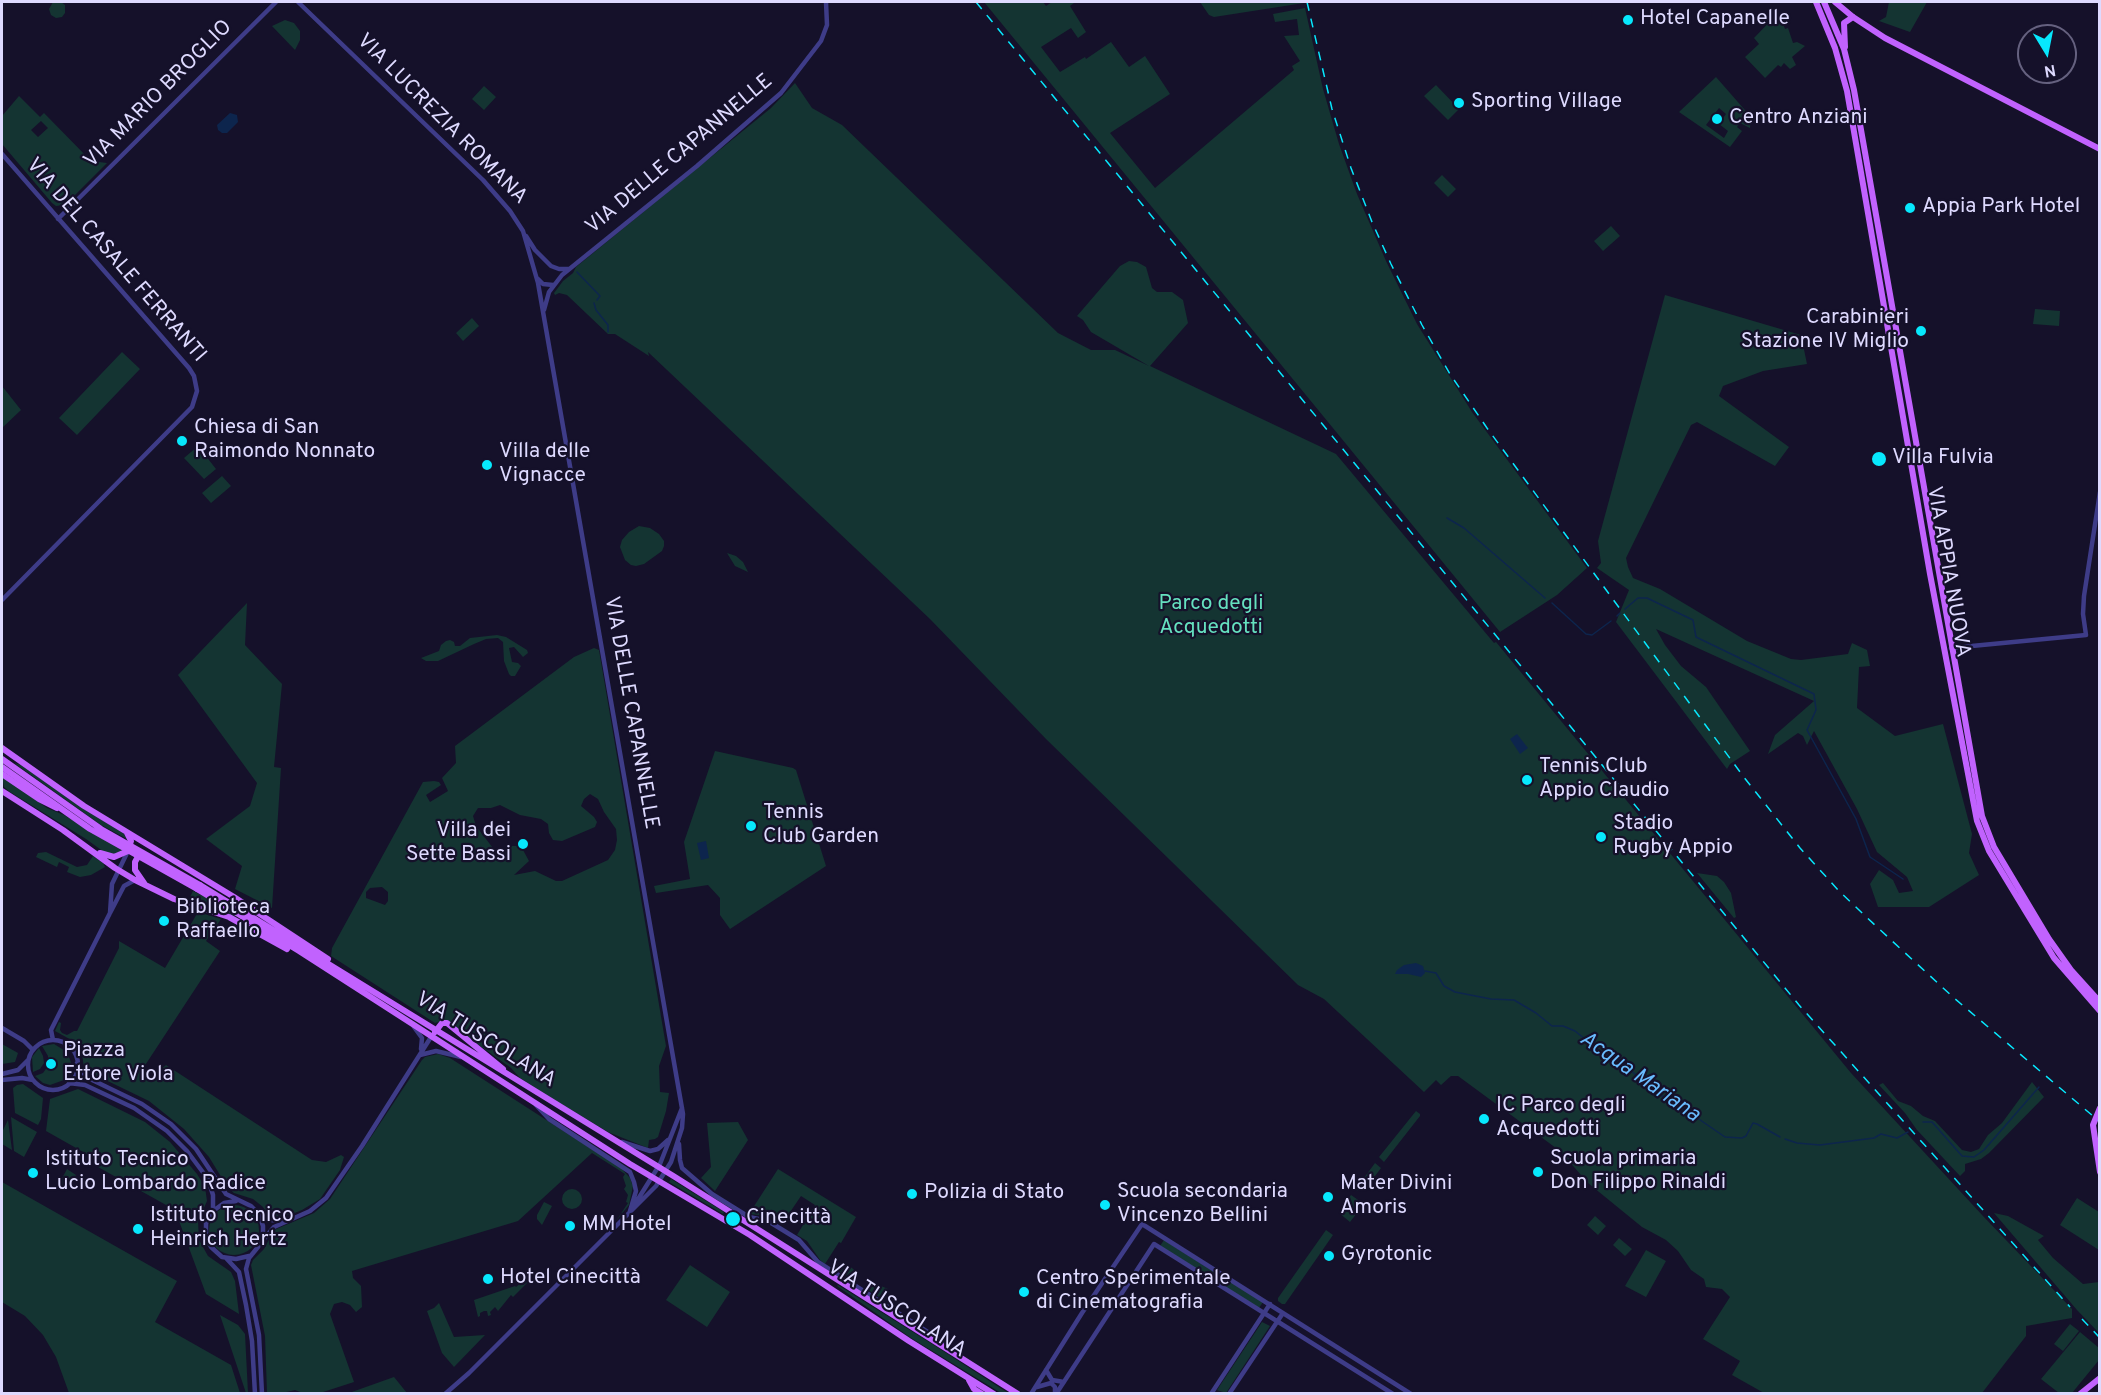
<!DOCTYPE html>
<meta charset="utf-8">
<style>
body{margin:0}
#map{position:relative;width:2101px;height:1395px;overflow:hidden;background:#15112a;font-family:Overpass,sans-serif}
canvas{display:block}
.frame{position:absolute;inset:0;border:3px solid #dedaff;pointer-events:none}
.north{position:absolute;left:2017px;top:24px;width:60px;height:60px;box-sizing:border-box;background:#15112a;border:2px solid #65617f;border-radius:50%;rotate:170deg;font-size:16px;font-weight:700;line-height:24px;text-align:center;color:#dedaff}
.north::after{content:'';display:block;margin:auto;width:21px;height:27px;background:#07e8fd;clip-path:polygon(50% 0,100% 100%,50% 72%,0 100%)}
</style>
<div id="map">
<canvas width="2101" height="1395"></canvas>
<div class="frame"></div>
<div class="north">N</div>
</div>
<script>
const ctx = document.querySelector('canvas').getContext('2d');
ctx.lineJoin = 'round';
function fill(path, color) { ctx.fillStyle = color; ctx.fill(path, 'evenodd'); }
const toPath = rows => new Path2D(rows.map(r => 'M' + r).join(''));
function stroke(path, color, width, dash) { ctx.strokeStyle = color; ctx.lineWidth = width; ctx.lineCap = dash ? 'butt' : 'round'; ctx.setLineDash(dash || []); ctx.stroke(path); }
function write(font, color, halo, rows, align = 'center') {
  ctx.font = font + ' Overpass,sans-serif'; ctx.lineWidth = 4.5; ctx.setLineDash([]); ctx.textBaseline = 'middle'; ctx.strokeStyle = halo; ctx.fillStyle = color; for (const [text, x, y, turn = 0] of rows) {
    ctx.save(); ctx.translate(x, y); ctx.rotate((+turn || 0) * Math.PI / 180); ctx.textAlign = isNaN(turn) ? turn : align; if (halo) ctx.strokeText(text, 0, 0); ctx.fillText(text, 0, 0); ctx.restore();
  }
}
fill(toPath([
 [53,2,61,2,65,5,65,13,62,17,56,18,51,15,49,9],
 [984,2,1043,2,1046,6,1052,2,1073,2,1074,3,1070,6,1086,32,1078,38,1071,28,1041,47,1060,72,1085,57,1086,59,1111,42,1129,67,1145,56,1170,94,1110,133,1155,188,1294,70,1292,66,1300,61,1284,36,1299,35,1297,19,1275,22,1273,14,1305,8,1323,89,1339,144,1357,194,1386,261,1417,324,1472,412,1587,568,1557,595,1500,632],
 [1200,2,1304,2,1304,3,1214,17,1209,15],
 [1889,2,1927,2,1910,32,1879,21,1886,17],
 [1779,12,1785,29,1788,28,1793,43,1797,42,1805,46,1792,57,1796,65,1790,69,1784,63,1781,67,1778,65,1765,78,1745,57,1759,44,1754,38],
 [285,20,294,23,300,31,300,40,295,50,272,26],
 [1716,77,1751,117,1750,128,1740,123,1737,127,1742,131,1730,147,1679,112],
 [1719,108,1726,114,1719,124,1728,131,1724,138,1706,125],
 [795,83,812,108,842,125,1058,333,1091,350,1115,350,1149,366,1091,332,1083,320,1077,316,1120,266,1129,261,1137,262,1146,267,1152,288,1157,292,1172,292,1183,300,1188,323,1150,366,1336,454,1494,643,1496,642,1851,1073,1983,1216,2072,1309,2072,1318,2026,1326,2026,1336,1982,1393,1764,1393,1732,1375,1740,1361,1703,1339,1730,1297,1722,1289,1706,1287,1704,1279,1691,1270,1678,1251,1666,1240,1642,1227,1588,1183,1560,1151,1458,1076,1451,1076,1441,1085,1436,1080,1424,1092,1324,999,1298,985,1046,739,930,619,648,352,649,356,615,334,608,334,567,295,559,293,555,295,554,293,563,281,573,273,576,267,771,108],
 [1436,85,1459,109,1448,120,1424,96],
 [484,86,496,97,484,110,472,99],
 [19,96,40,117,44,113,91,161,107,163,65,205,56,206,52,203,2,144,2,116],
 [41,121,48,128,38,137,31,130],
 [1442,175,1456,189,1448,197,1434,183],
 [1611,226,1620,236,1603,251,1594,241],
 [1665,295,1801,335,1807,364,1763,371,1723,386,1719,396,1789,447,1775,466,1697,422,1691,425,1626,558,1628,567,1633,578,1660,589,1747,641,1791,659,1801,660,1848,654,1852,643,1867,650,1870,666,1859,667,1857,708,1895,736,1943,724,1972,834,1969,853,1979,875,1929,907,1878,907,1870,884,1879,870,1893,880,1899,893,1913,891,1907,877,1877,852,1857,809,1814,731,1807,745,1803,736,1798,733,1768,754,1775,735,1814,701,1656,629,1665,645,1681,666,1706,687,1750,751,1730,764,1727,769,1616,622,1629,590,1597,568,1601,563,1598,541],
 [2035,309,2060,311,2059,326,2033,324],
 [472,318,479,326,463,341,456,333],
 [122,352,140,369,77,435,59,418],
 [2,386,21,410,2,428],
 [198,446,216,469,204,479,184,458],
 [222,476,231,486,211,503,202,493],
 [639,526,650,528,659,534,664,541,664,546,662,551,644,564,636,566,631,565,625,560,620,547,622,540,629,532],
 [727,553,736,556,743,562,748,572,735,566],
 [247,603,245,645,282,684,274,767,281,768,272,908,235,889,242,866,206,839,250,806,257,783,178,675],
 [497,635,506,637,527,650,528,653,523,657,514,647,509,648,512,662,518,663,521,666,515,676,511,676,509,674,504,661,503,642,498,638,486,639,474,644,438,661,426,661,421,658,439,651,441,645,446,641,450,640,454,642,455,646,460,646,470,638],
 [594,648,599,650,666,1046,659,1066,660,1092,669,1093,666,1111,658,1137,655,1139,649,1140,648,1148,608,1132,550,1097,520,1078,511,1068,444,1020,435,1023,331,956,332,948,423,782,434,781,439,782,441,785,426,795,430,802,448,791,442,778,456,763,455,746,574,657],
 [590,794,598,799,604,812,616,829,617,840,615,850,608,860,562,881,556,881,535,871,514,875,529,861,523,850,518,846,512,846,502,854,496,852,476,826,473,816,478,808,491,808,500,805,520,815,541,819,548,824,549,833,553,840,562,841,595,827,597,822,594,817,581,806,584,799],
 [382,887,388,892,388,901,385,905,366,898,366,892,370,888],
 [715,751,793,768,796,770,826,866,730,929,720,915,720,898,708,885,656,893,654,886,690,879,684,842],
 [14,763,21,765,84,809,123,833,127,839,101,825],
 [2,776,47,808,64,815,123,851,115,854,104,852,86,839,10,792,4,787],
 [46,852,77,867,87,865,93,856,103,863,105,867,91,875,80,877,67,872,69,867,59,862,57,867,36,857,38,853],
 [1697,873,1717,876,1724,882,1731,893,1736,917,1734,918],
 [193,891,205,897,237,917,188,901],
 [198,912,221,919,206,941,220,951,140,1073,150,1079,166,1065,312,1160,326,1162,341,1155,344,1157,340,1170,320,1199,302,1210,292,1214,272,1217,267,1215,263,1207,253,1199,234,1193,228,1188,209,1157,184,1129,149,1101,87,1071,84,1068,82,1054,75,1042,55,1031,59,1022,61,1023,60,1030,62,1033,67,1035,74,1031,77,1031,119,948,119,941,165,968],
 [2,1044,18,1053,15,1062,2,1064],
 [54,1044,67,1052,72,1065,70,1072,64,1080,50,1085,43,1083,35,1076,43,1073,48,1066,48,1056,42,1046],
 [39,1048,43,1056,44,1063,40,1069,33,1072,32,1057],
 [438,1054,450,1058,621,1168,630,1178,633,1186,629,1205,616,1221,628,1203,626,1202,628,1195,624,1189,626,1186,623,1177,625,1174,592,1153,518,1221,352,1271,353,1278,361,1286,362,1307,356,1312,350,1305,342,1302,334,1304,330,1314,354,1382,320,1393,303,1393,295,1390,282,1393,267,1393,265,1336,251,1265,253,1260,264,1249,274,1230,314,1213,330,1199,422,1060,425,1057],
 [2032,1082,2044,1097,1989,1153,1981,1159,1965,1164,1965,1171,1960,1176,1917,1130,1905,1113,1879,1085,1883,1083,1898,1101,1911,1106,1923,1116,1935,1121,1962,1150,1971,1152,1979,1149,1988,1135,2002,1123],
 [23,1084,43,1098,41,1119,38,1125,15,1113,13,1088,17,1085],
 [78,1089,145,1122,170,1142,197,1174,205,1187,207,1201,198,1221,199,1240,208,1256,231,1272,235,1281,239,1314,206,1294,175,1210,98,1167,92,1157,46,1131,50,1099],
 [1416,1111,1420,1114,1420,1116,1384,1162,1379,1157],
 [11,1117,37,1132,24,1157,14,1151],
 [8,1120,12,1150,2,1144,2,1132],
 [738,1122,748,1140,715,1191,701,1178,711,1167,707,1123],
 [1375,1163,1381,1168,1364,1191,1355,1190],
 [67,1169,76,1175,67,1191,58,1186],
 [778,1169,856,1217,841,1243,839,1242,825,1264,820,1260,807,1241,797,1235,815,1205,801,1196,782,1224,769,1216,749,1214],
 [671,1179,724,1212,723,1214,669,1182],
 [2,1182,177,1281,155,1322,231,1365,240,1393,69,1393,56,1357,43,1335,25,1316,2,1302],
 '562 1199a10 10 0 1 1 20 0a10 10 0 1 1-20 0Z',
 [1351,1195,1364,1204,1350,1222,1339,1213],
 [2077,1198,2099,1212,2099,1250,2060,1225],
 [544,1202,552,1206,542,1225,537,1219,537,1215],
 '209 1230a25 25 0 1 1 50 0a25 25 0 1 1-50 0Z',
 [1994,1213,2008,1216,2044,1236,2038,1240,2053,1258,2083,1284,2099,1282,2099,1333,2077,1310],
 [1595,1216,1606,1226,1598,1235,1587,1225],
 [1326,1230,1333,1235,1285,1304,1282,1304,1278,1301,1278,1298],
 [1619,1238,1632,1249,1625,1256,1613,1245],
 [1164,1240,1216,1273,1214,1277,1212,1278,1160,1246],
 [1646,1250,1666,1261,1646,1297,1625,1286],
 [846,1263,859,1274,856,1282,840,1272],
 [690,1265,730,1292,707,1327,666,1300],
 [533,1277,513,1297,511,1295,498,1311,495,1307,490,1312,491,1315,488,1316,487,1311,484,1311,480,1313,480,1316,478,1317,474,1300,515,1286,516,1287,521,1283,523,1285],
 [1223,1277,1263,1302,1259,1308,1219,1283,1220,1278],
 [872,1282,888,1289,882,1299,865,1288,870,1287,868,1283],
 [838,1285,940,1349,1008,1393,1001,1393,911,1338,837,1286],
 [439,1303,454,1337,485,1335,454,1367,442,1353,427,1311,434,1308],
 [220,1315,238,1325,245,1334,248,1393,246,1393],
 [1262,1322,1270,1326,1226,1393,1217,1390],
 [2070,1324,2079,1331,2063,1351,2054,1344],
 [2080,1332,2099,1348,2099,1360,2072,1393,2059,1393,2041,1379],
 [394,1377,407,1393,349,1393]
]), '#143432');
fill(toPath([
 [230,113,237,115,238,122,227,133,222,133,218,130,217,125],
 [1517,734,1528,748,1520,754,1510,739],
 [706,841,709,858,701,860,697,843],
 [1416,963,1423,966,1425,973,1421,977,1408,974,1395,974,1397,970,1404,965]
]), '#0d254d');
stroke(toPath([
 [577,272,600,296,597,300],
 [594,303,596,310,608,325,608,332],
 [1447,518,1464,528,1545,598],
 [1552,603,1586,634,1592,635,1611,621],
 [1625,609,1638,598,1647,598,1693,620,1696,637,1814,694,1816,710,1807,730,1856,819,1870,857,1903,879],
 [1617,616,1620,613],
 [1425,971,1436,973,1444,986,1455,992,1491,999,1514,1000,1536,1013,1552,1026,1563,1026,1575,1031,1601,1052,1620,1060,1636,1075,1639,1082,1643,1086,1674,1102,1725,1137,1742,1138,1746,1136,1753,1123,1757,1124,1780,1137],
 [1923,1122,1932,1122,1962,1156,1974,1157,1984,1150,2039,1087],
 [1785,1139,1797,1143,1820,1145,1874,1138,1881,1134,1897,1138,1908,1132]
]), '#0d254d', 1.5);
stroke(toPath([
 [298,2,483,180,510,211,523,231,538,283,683,1114,682,1128,671,1162,656,1186,469,1373,445,1394],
 [2,154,189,368,194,376,197,391,192,407,2,600],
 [58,219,276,2],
 [526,236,535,250,551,266,559,269,569,269],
 [538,279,543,284,553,285],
 [544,310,549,292,562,275,697,166,781,93,821,41,827,25,826,2],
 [1951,648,2086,635,2083,614,2084,596,2100,492],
 [110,913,112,884,128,851],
 [414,1027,422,1038,421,1049],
 [2,1028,24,1041,33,1050],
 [53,1040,51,1030,110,913,124,886,135,880],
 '28 1065a25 25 0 1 1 50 0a25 25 0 1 1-50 0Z',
 [420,1055,436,1051,461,1057],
 [77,1063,80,1071,86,1077,142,1104,171,1124,196,1149,226,1194,251,1206,259,1214,263,1226,263,1236,258,1247,249,1258,246,1269,259,1335,262,1394],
 [2,1074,18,1070,28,1060],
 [2,1080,22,1078,33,1080],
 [69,1083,85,1085,134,1108,167,1131,187,1151,208,1179,213,1195,213,1211],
 [536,1105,549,1119,630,1172,634,1182,636,1191,630,1211],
 [622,1142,650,1151,658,1149,668,1140],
 [679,1144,680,1160,682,1168,712,1194,749,1217,768,1221,799,1240,818,1262,934,1336,945,1345],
 [236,1201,224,1203,213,1211,206,1223,206,1238,211,1247,222,1257,236,1259,249,1256],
 [635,1204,660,1164,682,1108],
 [261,1216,270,1220,282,1221],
 [263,1240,274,1227,310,1211,326,1198,362,1146,431,1037],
 [226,1258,239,1272,246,1305,252,1341,255,1394],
 [1046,1370,1052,1380,1064,1382],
 [1037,1387,1051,1383,1055,1387,1055,1394],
 [1031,1394,1082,1313,1142,1224,1411,1394],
 [1056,1394,1154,1244,1393,1394],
 [1211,1394,1270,1304],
 [1229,1394,1283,1313]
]), '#3e3c88', 4.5);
stroke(toPath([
 [1816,2,1835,48,1847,91,1930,574,1977,821,1989,851,2054,958,2100,1011],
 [1824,2,1844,49,1854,90,1982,816,1994,847,2049,939,2071,970,2100,1002],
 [1835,2,1853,17,1885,38,2100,149],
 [1845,47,1844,23,1853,17],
 [2,748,84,806,234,897,328,959],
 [2,774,39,799,57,808],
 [2,791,63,830,115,868,135,880,174,899,229,917,287,949],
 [100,853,114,857,128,851,131,841,127,833],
 [140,853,135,862,135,870,144,883],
 [200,885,675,1177,1018,1394],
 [197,889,299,951,630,1164,750,1235,909,1341,994,1394],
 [435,1032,442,1023,447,1023,503,1069],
 [2100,1108,2093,1125,2100,1172],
 [969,1380,974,1389,982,1394],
 [2080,1394,2100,1378]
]), '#c162fe', 6);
stroke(toPath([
 [976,2,1799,1005,2070,1307],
 [1307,2,1332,109,1351,168,1372,222,1391,264,1422,325,1450,374,1487,428,1743,776,1800,848,1839,891,1877,927,1954,998,2100,1122],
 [2082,1319,2100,1338]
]), '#07e8fd', 1.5, [9, 8]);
stroke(toPath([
 [2,759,101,829,200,885],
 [2,767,90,829,197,889]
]), '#c162fe', 6);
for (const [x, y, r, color] of [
 [1628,20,6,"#07e8fd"],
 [1459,103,6,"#07e8fd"],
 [1717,119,6,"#07e8fd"],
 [1910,208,6,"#07e8fd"],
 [1921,331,6,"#07e8fd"],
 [182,441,6,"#07e8fd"],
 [1879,459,8,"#07e8fd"],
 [487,465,6,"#07e8fd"],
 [1527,780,6,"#07e8fd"],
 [751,826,6,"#07e8fd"],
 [1601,837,6,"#07e8fd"],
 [523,844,6,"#07e8fd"],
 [164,921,6,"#07e8fd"],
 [51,1064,6,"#07e8fd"],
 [1484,1119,6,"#07e8fd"],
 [1538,1172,6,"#07e8fd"],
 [33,1173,6,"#07e8fd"],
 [912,1194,6,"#07e8fd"],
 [1328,1197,6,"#07e8fd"],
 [1105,1205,6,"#07e8fd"],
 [733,1219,8,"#07e8fd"],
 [570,1226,6,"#07e8fd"],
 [138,1229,6,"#07e8fd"],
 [1329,1256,6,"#07e8fd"],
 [488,1279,6,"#07e8fd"],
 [1024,1292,6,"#07e8fd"]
]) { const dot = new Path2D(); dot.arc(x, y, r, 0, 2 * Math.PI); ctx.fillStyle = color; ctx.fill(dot); stroke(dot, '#15112a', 2); }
write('21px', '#dedaff', '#15112a', [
 ["Hotel Capanelle",1640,20],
 ["Sporting Village",1471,103],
 ["Centro Anziani",1729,119],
 ["Appia Park Hotel",1922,208],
 ["Carabinieri",1909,319,"right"],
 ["Stazione IV Miglio",1909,343,"right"],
 ["Chiesa di San",194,429],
 ["Raimondo Nonnato",194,453],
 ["Villa delle",499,453],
 ["Vignacce",499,477],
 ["Villa Fulvia",1892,459],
 ["Tennis Club",1539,768],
 ["Appio Claudio",1539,792],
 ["Tennis",763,814],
 ["Club Garden",763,838],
 ["Stadio",1613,825],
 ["Rugby Appio",1613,849],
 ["Villa dei",511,832,"right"],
 ["Sette Bassi",511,856,"right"],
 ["Biblioteca",176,909],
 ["Raffaello",176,933],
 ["Piazza",63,1052],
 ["Ettore Viola",63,1076],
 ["IC Parco degli",1496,1107],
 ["Acquedotti",1496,1131],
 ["Scuola primaria",1550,1160],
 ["Don Filippo Rinaldi",1550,1184],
 ["Istituto Tecnico",45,1161],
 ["Lucio Lombardo Radice",45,1185],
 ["Mater Divini",1340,1185],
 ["Amoris",1340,1209],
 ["Scuola secondaria",1117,1193],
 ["Vincenzo Bellini",1117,1217],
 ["Polizia di Stato",924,1194],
 ["Istituto Tecnico",150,1217],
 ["Heinrich Hertz",150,1241],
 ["Cinecittà",746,1219],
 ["MM Hotel",582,1226],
 ["Gyrotonic",1341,1256],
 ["Hotel Cinecittà",500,1279],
 ["Centro Sperimentale",1036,1280],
 ["di Cinematografia",1036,1304]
], 'left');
write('21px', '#dedaff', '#15112a', [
 ["VIA MARIO BROGLIO",159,95,-45],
 ["VIA LUCREZIA ROMANA",441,120,45],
 ["VIA DELLE CAPANNELLE",680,155,-40],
 ["VIA DEL CASALE FERRANTI",115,261,49],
 ["VIA APPIA NUOVA",1947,572,80],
 ["VIA DELLE CAPANNELLE",630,713,80],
 ["VIA TUSCOLANA",485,1041,32],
 ["VIA TUSCOLANA",896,1310,33]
]);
write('21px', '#65e0bf', '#15112a', [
 ["Parco degli",1211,605],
 ["Acquedotti",1211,629]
]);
write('italic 22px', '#69bbfe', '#15112a', [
 ["Acqua Mariana",1639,1078,35]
]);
</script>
